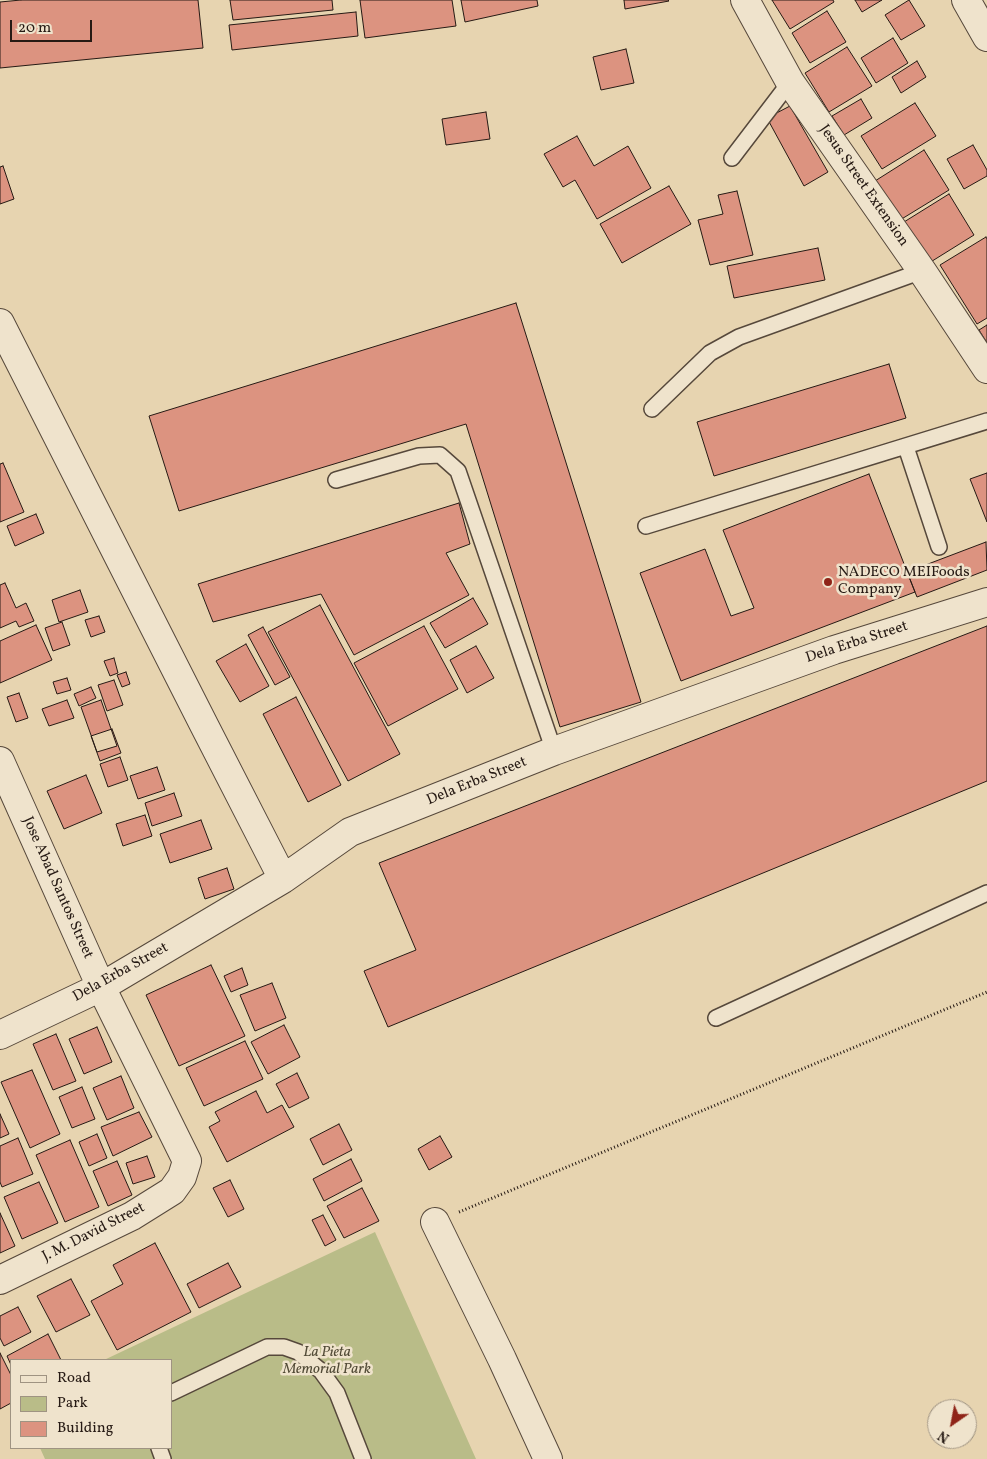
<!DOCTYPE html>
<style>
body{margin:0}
#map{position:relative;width:987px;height:1459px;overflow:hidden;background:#e7d4b0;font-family:Vollkorn,serif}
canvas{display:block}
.legend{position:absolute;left:10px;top:1359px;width:162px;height:90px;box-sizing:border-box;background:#efe3cc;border:1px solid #9f9382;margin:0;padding:6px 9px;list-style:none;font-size:15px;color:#261a14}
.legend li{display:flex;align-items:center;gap:10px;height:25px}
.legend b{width:25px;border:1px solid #9f9382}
.north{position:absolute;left:927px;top:1399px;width:50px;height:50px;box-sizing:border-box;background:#efe3cc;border:1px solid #9f9382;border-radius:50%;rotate:213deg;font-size:14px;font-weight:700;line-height:20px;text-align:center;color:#261a14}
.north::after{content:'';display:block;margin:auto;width:18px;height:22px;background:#8f2418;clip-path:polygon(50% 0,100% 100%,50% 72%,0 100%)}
.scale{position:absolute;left:10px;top:20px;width:82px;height:22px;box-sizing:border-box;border:2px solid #261a14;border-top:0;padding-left:6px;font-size:15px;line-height:18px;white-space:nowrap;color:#261a14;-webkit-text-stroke:4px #efe3cc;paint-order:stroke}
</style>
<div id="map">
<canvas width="987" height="1459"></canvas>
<ul class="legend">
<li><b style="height:6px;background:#efe3cc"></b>Road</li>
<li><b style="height:14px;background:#b9bc88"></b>Park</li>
<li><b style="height:14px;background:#dc9380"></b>Building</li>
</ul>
<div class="north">N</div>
<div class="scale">20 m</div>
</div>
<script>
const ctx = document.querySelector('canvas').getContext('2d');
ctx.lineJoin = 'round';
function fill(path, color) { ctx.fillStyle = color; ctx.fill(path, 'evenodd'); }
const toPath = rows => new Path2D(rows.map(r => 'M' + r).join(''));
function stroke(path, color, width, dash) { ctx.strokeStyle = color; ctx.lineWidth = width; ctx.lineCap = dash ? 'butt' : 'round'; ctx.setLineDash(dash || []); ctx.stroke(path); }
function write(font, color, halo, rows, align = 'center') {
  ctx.font = font + ' Vollkorn,serif'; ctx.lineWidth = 5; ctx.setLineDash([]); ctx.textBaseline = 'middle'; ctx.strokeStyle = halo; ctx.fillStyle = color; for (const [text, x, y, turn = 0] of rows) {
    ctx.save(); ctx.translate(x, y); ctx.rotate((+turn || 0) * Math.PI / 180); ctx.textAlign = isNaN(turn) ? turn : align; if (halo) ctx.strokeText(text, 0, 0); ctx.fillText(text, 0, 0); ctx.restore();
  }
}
fill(toPath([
 [375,1232,476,1459,45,1459,40,1448,171,1448,171,1360,104,1360]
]), '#b9bc88');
const building = toPath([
 [21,0,198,0,203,48,0,68,0,2,21,0],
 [230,0,332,0,333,10,233,20,230,0],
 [360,0,452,0,456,26,365,38,360,0],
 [461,0,537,0,538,6,465,22,461,0],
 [624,0,668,0,669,1,625,9,624,0],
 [772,0,833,0,834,2,790,29,772,0],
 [855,0,882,0,862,12,855,0],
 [909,0,925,26,901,40,885,15,909,0],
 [827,11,846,42,810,63,792,33,827,11],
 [356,12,358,36,232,50,229,25,356,12],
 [893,38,908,63,876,83,861,58,893,38],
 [847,47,872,86,829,112,805,73,847,47],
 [626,49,634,83,601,90,593,57,626,49],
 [917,61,926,77,901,93,892,77,917,61],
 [861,99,872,118,844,135,832,116,861,99],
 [915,103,936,136,882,169,861,136,915,103],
 [790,106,828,172,804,186,767,118,790,106],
 [486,112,490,139,446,145,442,119,486,112],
 [577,136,594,166,628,146,651,188,597,219,575,180,563,187,544,154,577,136],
 [973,145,987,170,987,176,964,189,947,159,973,145],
 [924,150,949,190,900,220,875,181,924,150],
 [3,166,14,199,0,204,0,167,3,166],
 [669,186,691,224,622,263,600,224,669,186],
 [737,191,753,255,710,265,698,220,723,214,718,195,737,191],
 [949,194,974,235,929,263,904,222,949,194],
 [986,237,987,239,987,318,977,324,940,265,986,237],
 [818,248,825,280,734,298,727,266,818,248],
 [516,303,641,702,560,727,466,424,179,511,149,416,516,303],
 [987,325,987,343,979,330,987,325],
 [889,364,906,418,714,476,697,422,889,364],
 [3,463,24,512,0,522,0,464,3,463],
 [987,473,987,522,970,479,987,473],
 [869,474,915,592,681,681,640,573,705,549,731,616,754,608,723,530,869,474],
 [459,503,470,544,446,553,469,595,354,655,321,594,213,622,198,584,459,503],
 [36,514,44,533,15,546,7,526,36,514],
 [986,542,987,570,917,597,907,572,986,542],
 [5,583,16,608,26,603,34,621,19,627,16,621,0,628,0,585,5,583],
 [80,590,88,612,59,622,52,600,80,590],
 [473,598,488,624,445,648,430,623,473,598],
 [320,605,400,754,348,781,268,632,320,605],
 [99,616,105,632,91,637,85,620,99,616],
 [62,622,70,645,53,651,45,628,62,622],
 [36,625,52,660,0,683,0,641,36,625],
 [424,626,458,689,388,726,354,663,424,626],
 [987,626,987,781,388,1027,364,971,416,950,379,863,987,626],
 [263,627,290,677,275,685,248,635,263,627],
 [246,644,269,686,240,702,216,661,246,644],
 [476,646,494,678,467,693,450,660,476,646],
 [114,658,118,673,110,676,104,661,114,658],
 [126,672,130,684,122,687,117,675,126,672],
 [67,678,71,690,57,694,53,682,67,678],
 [114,680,123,705,107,711,98,685,114,680],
 [91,687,96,698,79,706,74,694,91,687],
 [19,693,28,718,16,722,7,697,19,693],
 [296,697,341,785,308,802,263,714,296,697],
 [67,700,74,718,49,726,42,709,67,700],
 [101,700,117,746,97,752,81,707,101,700],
 [112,729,121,753,100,761,91,736,112,729],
 [120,757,128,780,108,787,100,764,120,757],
 [157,767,165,790,138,799,130,776,157,767],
 [86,775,102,813,64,829,47,791,86,775],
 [174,793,182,816,152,826,145,803,174,793],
 [145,815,152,836,123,846,116,824,145,815],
 [201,820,212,849,170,863,160,834,201,820],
 [227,868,234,889,205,899,198,878,227,868],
 [211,965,245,1036,179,1066,146,995,211,965],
 [242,968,248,985,231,992,224,976,242,968],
 [272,983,286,1018,255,1031,240,995,272,983],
 [284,1025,300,1057,268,1074,251,1042,284,1025],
 [97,1027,112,1062,84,1074,69,1039,97,1027],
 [56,1034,76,1081,53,1090,33,1044,56,1034],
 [245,1041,263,1079,204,1106,186,1068,245,1041],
 [32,1070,60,1134,30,1148,1,1082,32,1070],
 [297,1073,309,1098,289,1108,276,1084,297,1073],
 [121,1076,134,1108,107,1120,93,1088,121,1076],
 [82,1087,95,1119,72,1128,59,1097,82,1087],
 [256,1091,267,1113,282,1105,294,1127,227,1162,209,1127,220,1121,215,1112,256,1091],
 [139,1112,152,1137,113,1156,101,1127,139,1112],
 [0,1114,9,1134,0,1138,0,1114],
 [339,1124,352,1150,323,1165,310,1139,339,1124],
 [97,1134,107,1158,89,1166,79,1142,97,1134],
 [440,1136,452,1157,429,1170,418,1149,440,1136],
 [18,1138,33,1174,2,1187,0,1182,0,1146,18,1138],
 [70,1140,99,1207,65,1222,36,1155,70,1140],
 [147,1156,155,1177,133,1184,126,1163,147,1156],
 [351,1159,362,1181,324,1201,313,1179,351,1159],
 [117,1161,132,1195,108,1206,93,1171,117,1161],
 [230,1180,244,1209,228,1217,213,1188,230,1180],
 [39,1182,58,1223,22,1239,4,1197,39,1182],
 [362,1188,379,1221,344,1238,327,1206,362,1188],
 [0,1213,15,1246,0,1253,0,1213],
 [323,1215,336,1240,325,1246,312,1220,323,1215],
 [155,1243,191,1312,117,1350,91,1301,123,1284,113,1265,155,1243],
 [228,1263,241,1287,199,1308,187,1284,228,1263],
 [71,1279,90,1315,56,1332,37,1296,71,1279],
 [18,1307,31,1332,4,1346,0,1338,0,1316,18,1307],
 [48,1334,61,1360,11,1360,11,1365,7,1356,48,1334],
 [0,1353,11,1375,11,1403,0,1409,0,1353]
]);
fill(building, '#dc9380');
stroke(building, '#261a14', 1);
const lane = toPath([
 [732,158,790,82],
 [652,409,710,353,739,337,922,271],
 [906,447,939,547],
 [336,480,419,456,440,455,458,471,554,751],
 [646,526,987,421],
 [716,1018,987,893],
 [171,1393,267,1347,284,1347,298,1352,321,1371,337,1393,363,1459],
 [159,1448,163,1459]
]);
const street = toPath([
 [745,0,790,82,922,271,987,369],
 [966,0,987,37],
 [0,323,204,725,283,879],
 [0,761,101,987,187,1161,182,1177,172,1191,132,1216,0,1280],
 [0,1035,101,987,283,879,350,832,554,751,834,650,987,602],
 [435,1222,502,1359,548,1459]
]);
stroke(lane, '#56483b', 18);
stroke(street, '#56483b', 30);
stroke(toPath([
 [459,1212,987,992]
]), '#261a14', 3, [1, 2.5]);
stroke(lane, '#efe3cc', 15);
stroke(street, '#efe3cc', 28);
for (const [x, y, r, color] of [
 [828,582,5,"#8f2418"]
]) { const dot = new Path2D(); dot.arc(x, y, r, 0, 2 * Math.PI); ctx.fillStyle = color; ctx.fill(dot); stroke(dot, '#efe3cc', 2); }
write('15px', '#261a14', '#efe3cc', [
 ["Jesus Street Extension",863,186,55],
 ["Dela Erba Street",857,643,-18],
 ["Dela Erba Street",477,782,-22],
 ["Jose Abad Santos Street",57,888,66],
 ["Dela Erba Street",121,973,-29],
 ["J. M. David Street",94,1233,-27]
]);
write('15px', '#261a14', '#efe3cc', [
 ["NADECO MEIFoods",838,573],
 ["Company",838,590]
], 'left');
write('italic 15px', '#524b37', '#efe3cc', [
 ["La Pieta",327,1353],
 ["Memorial Park",327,1370]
]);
</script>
